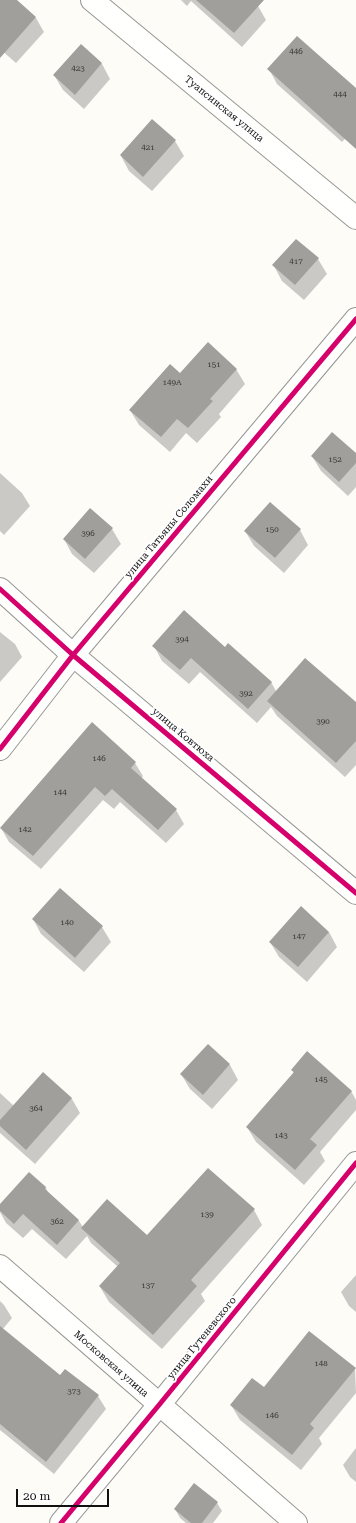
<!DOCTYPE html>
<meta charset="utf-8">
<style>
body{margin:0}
#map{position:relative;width:356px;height:1523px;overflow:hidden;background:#fdfcf7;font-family:"Roboto Serif",serif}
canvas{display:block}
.scale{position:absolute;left:16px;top:1489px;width:93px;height:18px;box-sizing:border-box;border:2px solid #111;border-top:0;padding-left:5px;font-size:12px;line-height:14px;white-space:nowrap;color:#111;-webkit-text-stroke:3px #fff;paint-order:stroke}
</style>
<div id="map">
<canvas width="356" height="1523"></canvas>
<div class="scale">20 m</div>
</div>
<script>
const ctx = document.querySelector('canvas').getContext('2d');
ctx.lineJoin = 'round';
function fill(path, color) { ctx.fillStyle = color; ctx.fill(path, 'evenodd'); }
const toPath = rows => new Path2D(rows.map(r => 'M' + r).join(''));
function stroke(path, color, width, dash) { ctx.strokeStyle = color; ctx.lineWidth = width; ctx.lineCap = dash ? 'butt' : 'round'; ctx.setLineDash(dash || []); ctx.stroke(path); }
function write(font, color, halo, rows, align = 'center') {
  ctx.font = font + ' "Roboto Serif",serif'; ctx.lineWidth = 4; ctx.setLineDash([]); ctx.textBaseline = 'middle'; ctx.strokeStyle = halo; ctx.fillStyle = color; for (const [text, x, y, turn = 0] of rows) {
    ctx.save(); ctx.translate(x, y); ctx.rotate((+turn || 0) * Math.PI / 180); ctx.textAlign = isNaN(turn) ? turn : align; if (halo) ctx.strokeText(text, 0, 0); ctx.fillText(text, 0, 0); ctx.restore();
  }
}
fill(toPath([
 [0,0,15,0,36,18,44,32,16,63,0,49],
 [181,0,252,0,258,6,266,20,242,47,191,1,187,6],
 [81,46,102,64,110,79,84,109,63,90,54,75],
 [269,69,356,90,356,126,342,142,277,84],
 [175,141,184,156,152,191,129,171,121,156],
 [318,259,327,274,304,300,282,281,274,266],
 [236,369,245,384,219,414,221,417,197,443,186,433,170,452,139,425,130,410,180,374],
 [356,455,356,487,348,496,321,471,312,456],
 [0,473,22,493,30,506,4,535,0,531],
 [112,529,121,544,94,573,72,554,64,539],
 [300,530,308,545,284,573,254,546,245,531],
 [0,632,15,644,22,657,0,682],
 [154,646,225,648,271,682,276,691,356,704,356,765,345,777,277,716,271,707,257,723,200,672,189,684,162,661],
 [135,763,143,776,141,779,176,810,184,824,166,843,120,802,114,809,103,800,41,869,9,842,1,828],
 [33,919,102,927,111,942,84,972,41,934],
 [329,932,337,947,307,982,279,957,270,942],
 [208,1045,230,1065,238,1080,212,1109,190,1089,181,1074],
 [292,1070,351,1091,356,1100,356,1110,320,1152,325,1161,304,1185,256,1142,247,1127,294,1074],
 [43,1073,72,1099,80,1113,35,1164,0,1133,0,1093,14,1106],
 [29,1173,46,1188,49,1195,79,1221,83,1227,147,1237,254,1210,262,1225,201,1294,205,1301,162,1349,109,1302,100,1287,118,1267,91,1243,87,1236,66,1259,32,1229,23,1238,6,1223,0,1212,0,1206],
 [356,1275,356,1312,349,1306,341,1292],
 [0,1301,4,1305,12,1318,2,1330,60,1376,65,1370,98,1396,106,1409,54,1474,0,1430],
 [355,1369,356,1393,319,1438,322,1444,301,1470,240,1420,231,1405,264,1389],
 [356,1448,356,1482,350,1477,343,1465],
 [195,1485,217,1503,222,1511,213,1523,186,1523,180,1518,175,1509]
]), '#0003');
fill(toPath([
 [0,0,17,0,36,17,0,58],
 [196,0,264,0,234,33],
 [297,36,356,88,356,149,267,69],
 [81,44,102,63,75,95,53,75],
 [152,119,176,140,143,177,120,155],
 [296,239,319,258,295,285,272,265],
 [208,342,237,369,210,399,213,401,188,428,177,419,161,437,129,410,170,364,180,373],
 [332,432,356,453,356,463,339,482,311,456],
 [270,502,301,529,275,558,244,531],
 [90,508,113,528,85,559,63,539],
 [184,610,225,647,228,643,272,682,248,709,191,658,180,670,152,646],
 [305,658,356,702,356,741,336,763,267,701],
 [92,722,136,762,131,768,177,809,158,830,112,789,105,796,95,787,33,856,0,828],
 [60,888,103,926,75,958,32,919],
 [301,906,329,932,298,967,269,942],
 [208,1044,230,1064,203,1095,180,1074],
 [307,1051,352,1091,310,1139,317,1145,295,1170,246,1127,294,1072,291,1070],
 [43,1072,72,1098,26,1150,0,1126,0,1120],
 [208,1168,255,1209,191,1280,197,1286,153,1335,99,1286,120,1263,81,1228,107,1199,147,1235],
 [29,1172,46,1187,45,1189,79,1220,57,1245,23,1214,14,1224,0,1211,0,1204],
 [0,1326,60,1375,65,1369,99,1395,46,1462,0,1424],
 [309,1331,356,1368,310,1424,314,1428,292,1455,230,1405,252,1378,264,1387],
 [194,1483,218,1502,202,1523,191,1523,174,1509]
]), '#a19f9c');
const minor = toPath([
 [92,0,356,218],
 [0,589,73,655,356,893],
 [0,749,73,655,356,319],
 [0,1266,296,1523],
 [61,1523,159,1405,356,1163]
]);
stroke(minor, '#979795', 24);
stroke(minor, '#fffffe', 22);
stroke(toPath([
 [0,589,73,655,356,893],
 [0,749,73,655,356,319],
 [61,1523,159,1405,356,1163]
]), '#d6006c', 5);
write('8px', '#353434', null, [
 ["446",296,52],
 ["423",78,69],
 ["444",340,95],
 ["421",148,148],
 ["417",296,262],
 ["151",214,365],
 ["149А",172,383],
 ["152",335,460],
 ["150",272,530],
 ["396",88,534],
 ["394",182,640],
 ["392",246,694],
 ["390",323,722],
 ["146",99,759],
 ["144",60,793],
 ["142",25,830],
 ["140",67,923],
 ["147",299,937],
 ["145",321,1080],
 ["364",36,1109],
 ["143",281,1136],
 ["139",207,1215],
 ["362",57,1222],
 ["137",148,1286],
 ["148",321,1364],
 ["373",74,1392],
 ["146",272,1416]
]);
write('10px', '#111', '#fff', [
 ["Туапсинская улица",224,109,39],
 ["улица Татьяны Соломахи",169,527,-50],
 ["улица Ковтюха",183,735,40],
 ["улица Гутеневского",202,1338,-51],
 ["Московская улица",111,1364,41]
]);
</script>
